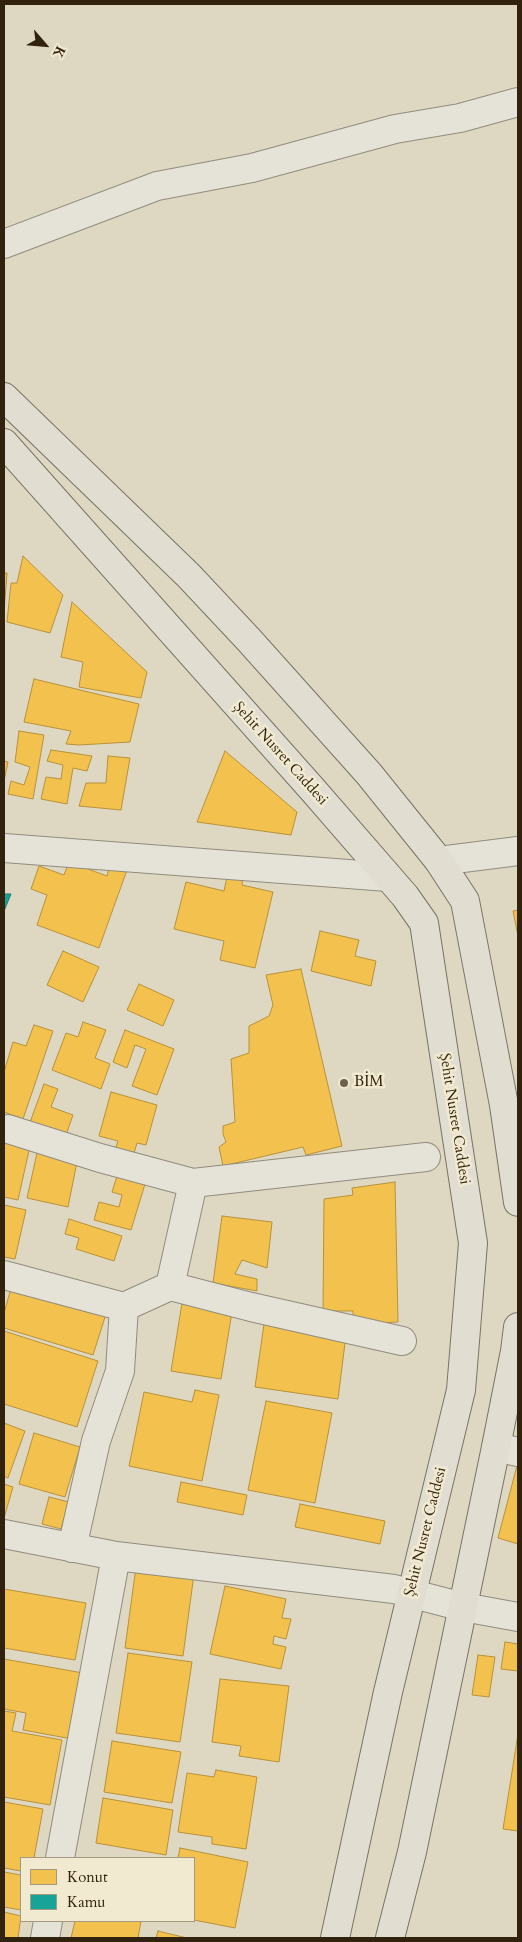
<!DOCTYPE html>
<meta charset="utf-8">
<style>
body{margin:0}
#map{position:relative;width:522px;height:1942px;overflow:hidden;background:#ded8c2;font-family:Cardo,serif}
canvas{display:block}
.frame{position:absolute;inset:0;border:5px solid #31220d;pointer-events:none}
.legend{position:absolute;left:20px;top:1857px;width:175px;height:65px;box-sizing:border-box;background:#f1ead0;border:1px solid #a49a82;margin:0;padding:6px 9px;list-style:none;font-size:15px;color:#31220d}
.legend li{display:flex;align-items:center;gap:10px;height:25px}
.legend b{width:25px;border:1px solid #a49a82}
.north{position:absolute;left:20px;top:20px;width:50px;height:50px;-webkit-text-stroke:4px #f1ead0;paint-order:stroke;rotate:117deg;font-size:14px;font-weight:700;line-height:20px;text-align:center;color:#31220d}
.north::after{content:'';display:block;margin:auto;width:18px;height:22px;background:#31220d;clip-path:polygon(50% 0,100% 100%,50% 72%,0 100%)}
</style>
<div id="map">
<canvas width="522" height="1942"></canvas>
<div class="frame"></div>
<ul class="legend">
<li><b style="height:14px;background:#f2c14e"></b>Konut</li>
<li><b style="height:14px;background:#17a398"></b>Kamu</li>
</ul>
<div class="north">K</div>
</div>
<script>
const ctx = document.querySelector('canvas').getContext('2d');
ctx.lineJoin = 'round';
function fill(path, color) { ctx.fillStyle = color; ctx.fill(path, 'evenodd'); }
const toPath = rows => new Path2D(rows.map(r => 'M' + r).join(''));
function stroke(path, color, width, dash) { ctx.strokeStyle = color; ctx.lineWidth = width; ctx.lineCap = dash ? 'butt' : 'round'; ctx.setLineDash(dash || []); ctx.stroke(path); }
function write(font, color, halo, rows, align = 'center') {
  ctx.font = font + ' Cardo,serif'; ctx.lineWidth = 5; ctx.setLineDash([]); ctx.textBaseline = 'middle'; ctx.strokeStyle = halo; ctx.fillStyle = color; for (const [text, x, y, turn = 0] of rows) {
    ctx.save(); ctx.translate(x, y); ctx.rotate((+turn || 0) * Math.PI / 180); ctx.textAlign = isNaN(turn) ? turn : align; if (halo) ctx.strokeText(text, 0, 0); ctx.fillText(text, 0, 0); ctx.restore();
  }
}
const homes = toPath([
 [23,556,63,595,50,633,7,622,11,583,17,583,23,556],
 [4,573,7,573,4,612,4,573],
 [72,602,147,672,141,698,79,687,83,662,61,657,72,602],
 [34,679,139,704,130,742,79,745,66,744,71,731,24,722,34,679],
 [19,731,44,735,33,799,8,794,11,781,24,785,30,767,15,762,19,731],
 [51,750,92,756,87,771,73,768,67,804,41,799,46,777,61,779,63,765,47,761,51,750],
 [225,751,297,812,291,835,197,822,225,751],
 [108,756,130,758,121,810,79,806,86,783,106,783,108,756],
 [4,761,8,762,4,781,4,761],
 [69,862,107,876,110,864,127,870,99,948,37,925,47,895,31,889,39,866,64,875,69,862],
 [228,872,243,875,242,885,273,892,255,968,220,960,224,941,174,929,186,882,224,891,228,872],
 [518,910,518,936,513,911,518,910],
 [320,931,359,940,355,956,376,961,371,986,311,971,320,931],
 [63,951,99,967,83,1002,47,985,63,951],
 [301,969,342,1146,306,1155,303,1147,223,1166,219,1147,226,1142,223,1134,223,1126,235,1122,231,1059,249,1053,249,1026,269,1016,273,1005,266,975,301,969],
 [139,984,174,1000,163,1026,127,1010,139,984],
 [83,1022,106,1030,95,1058,110,1064,101,1089,52,1070,66,1033,78,1037,83,1022],
 [34,1025,53,1031,23,1119,4,1112,4,1072,13,1042,26,1046,34,1025],
 [125,1030,174,1049,157,1095,132,1086,146,1049,135,1045,127,1068,113,1062,125,1030],
 [44,1084,58,1089,51,1107,73,1115,65,1138,29,1125,44,1084],
 [111,1092,157,1105,146,1145,137,1143,132,1160,113,1155,118,1141,99,1136,111,1092],
 [4,1141,30,1146,18,1200,4,1197,4,1141],
 [37,1153,77,1162,68,1207,27,1198,37,1153],
 [117,1176,145,1184,131,1230,94,1220,99,1202,119,1207,122,1195,112,1192,117,1176],
 [395,1182,398,1322,353,1324,353,1311,323,1311,324,1199,353,1195,352,1188,395,1182],
 [4,1205,26,1210,15,1259,4,1257,4,1205],
 [222,1216,272,1222,267,1268,242,1260,235,1274,257,1279,257,1291,213,1283,222,1216],
 [69,1219,122,1236,114,1261,76,1249,79,1238,65,1234,69,1219],
 [12,1285,106,1314,93,1355,4,1328,4,1313,12,1285],
 [182,1303,232,1312,221,1379,171,1371,182,1303],
 [264,1324,346,1335,338,1399,255,1387,264,1324],
 [4,1331,98,1361,77,1427,4,1404,4,1331],
 [195,1390,219,1395,202,1481,129,1466,144,1392,192,1402,195,1390],
 [266,1401,332,1413,315,1503,248,1490,266,1401],
 [4,1423,25,1431,8,1478,4,1476,4,1423],
 [34,1433,80,1447,65,1497,19,1484,34,1433],
 [518,1462,518,1544,498,1538,518,1462],
 [181,1482,247,1495,243,1515,177,1502,181,1482],
 [4,1484,13,1487,4,1518,4,1484],
 [49,1497,69,1502,61,1529,42,1524,49,1497],
 [300,1504,385,1521,380,1544,295,1527,300,1504],
 [136,1567,194,1574,183,1656,125,1648,136,1567],
 [225,1586,286,1599,282,1618,291,1619,286,1639,274,1636,273,1644,286,1647,281,1669,210,1654,225,1586],
 [4,1589,86,1603,75,1660,4,1648,4,1589],
 [505,1642,518,1644,518,1671,501,1669,505,1642],
 [128,1653,192,1662,180,1742,116,1733,128,1653],
 [478,1655,495,1657,489,1697,472,1695,478,1655],
 [4,1659,83,1673,72,1739,23,1730,26,1713,4,1709,4,1659],
 [220,1679,289,1686,279,1762,239,1756,241,1746,212,1742,220,1679],
 [4,1711,16,1713,12,1731,62,1740,50,1805,4,1797,4,1711],
 [518,1734,518,1831,503,1829,518,1734],
 [112,1741,181,1752,172,1803,104,1792,112,1741],
 [216,1770,257,1777,246,1849,212,1844,212,1837,178,1832,187,1773,214,1777,216,1770],
 [103,1798,173,1810,166,1855,96,1843,103,1798],
 [4,1802,43,1809,34,1858,21,1858,21,1871,4,1868,4,1802],
 [180,1848,248,1862,235,1928,194,1920,194,1858,178,1858,180,1848],
 [4,1872,21,1875,21,1910,4,1907,4,1872],
 [4,1912,21,1916,18,1938,4,1938,4,1912],
 [75,1921,141,1921,138,1938,71,1938,75,1921],
 [158,1931,187,1938,156,1938,158,1931]
]);
fill(homes, '#f2c14e');
stroke(homes, '#b8913a', 1);
const public = toPath([
 [4,894,11,894,4,911,4,894]
]);
fill(public, '#17a398');
stroke(public, '#1f7c6e', 1);
const minor = toPath([
 [4,244,157,186,252,168,395,129,460,118,518,102],
 [4,848,388,877],
 [439,861,518,851],
 [8,1129,100,1158,193,1183,426,1157],
 [4,1275,124,1307,170,1286,251,1307,402,1341],
 [170,1286,193,1183],
 [496,1447,518,1452],
 [4,1534,116,1556,394,1589,463,1607,518,1617],
 [72,1548,96,1441,120,1371,124,1307],
 [60,1858,116,1556],
 [45,1938,48,1921]
]);
const major = toPath([
 [4,397,189,576,249,640,369,774,439,861,465,901,504,1105,518,1202],
 [4,443,313,790,405,896,424,923,473,1243,461,1390,388,1692,335,1938],
 [390,1938,412,1852,496,1447,515,1351,518,1327]
]);
stroke(minor, '#918c7d', 30);
stroke(major, '#787365', 30);
stroke(minor, '#e5e2d7', 28);
stroke(major, '#e1ddd0', 28);
for (const [x, y, r, color] of [
 [344,1083,5,"#6e624c"]
]) { const dot = new Path2D(); dot.arc(x, y, r, 0, 2 * Math.PI); ctx.fillStyle = color; ctx.fill(dot); stroke(dot, '#f1ead0', 2); }
write('15px', '#31220d', '#f1ead0', [
 ["Şehit Nusret Caddesi",280,754,48],
 ["Şehit Nusret Caddesi",454,1119,81],
 ["Şehit Nusret Caddesi",426,1532,-76]
]);
write('15px', '#31220d', '#f1ead0', [
 ["BİM",354,1083]
], 'left');
</script>
